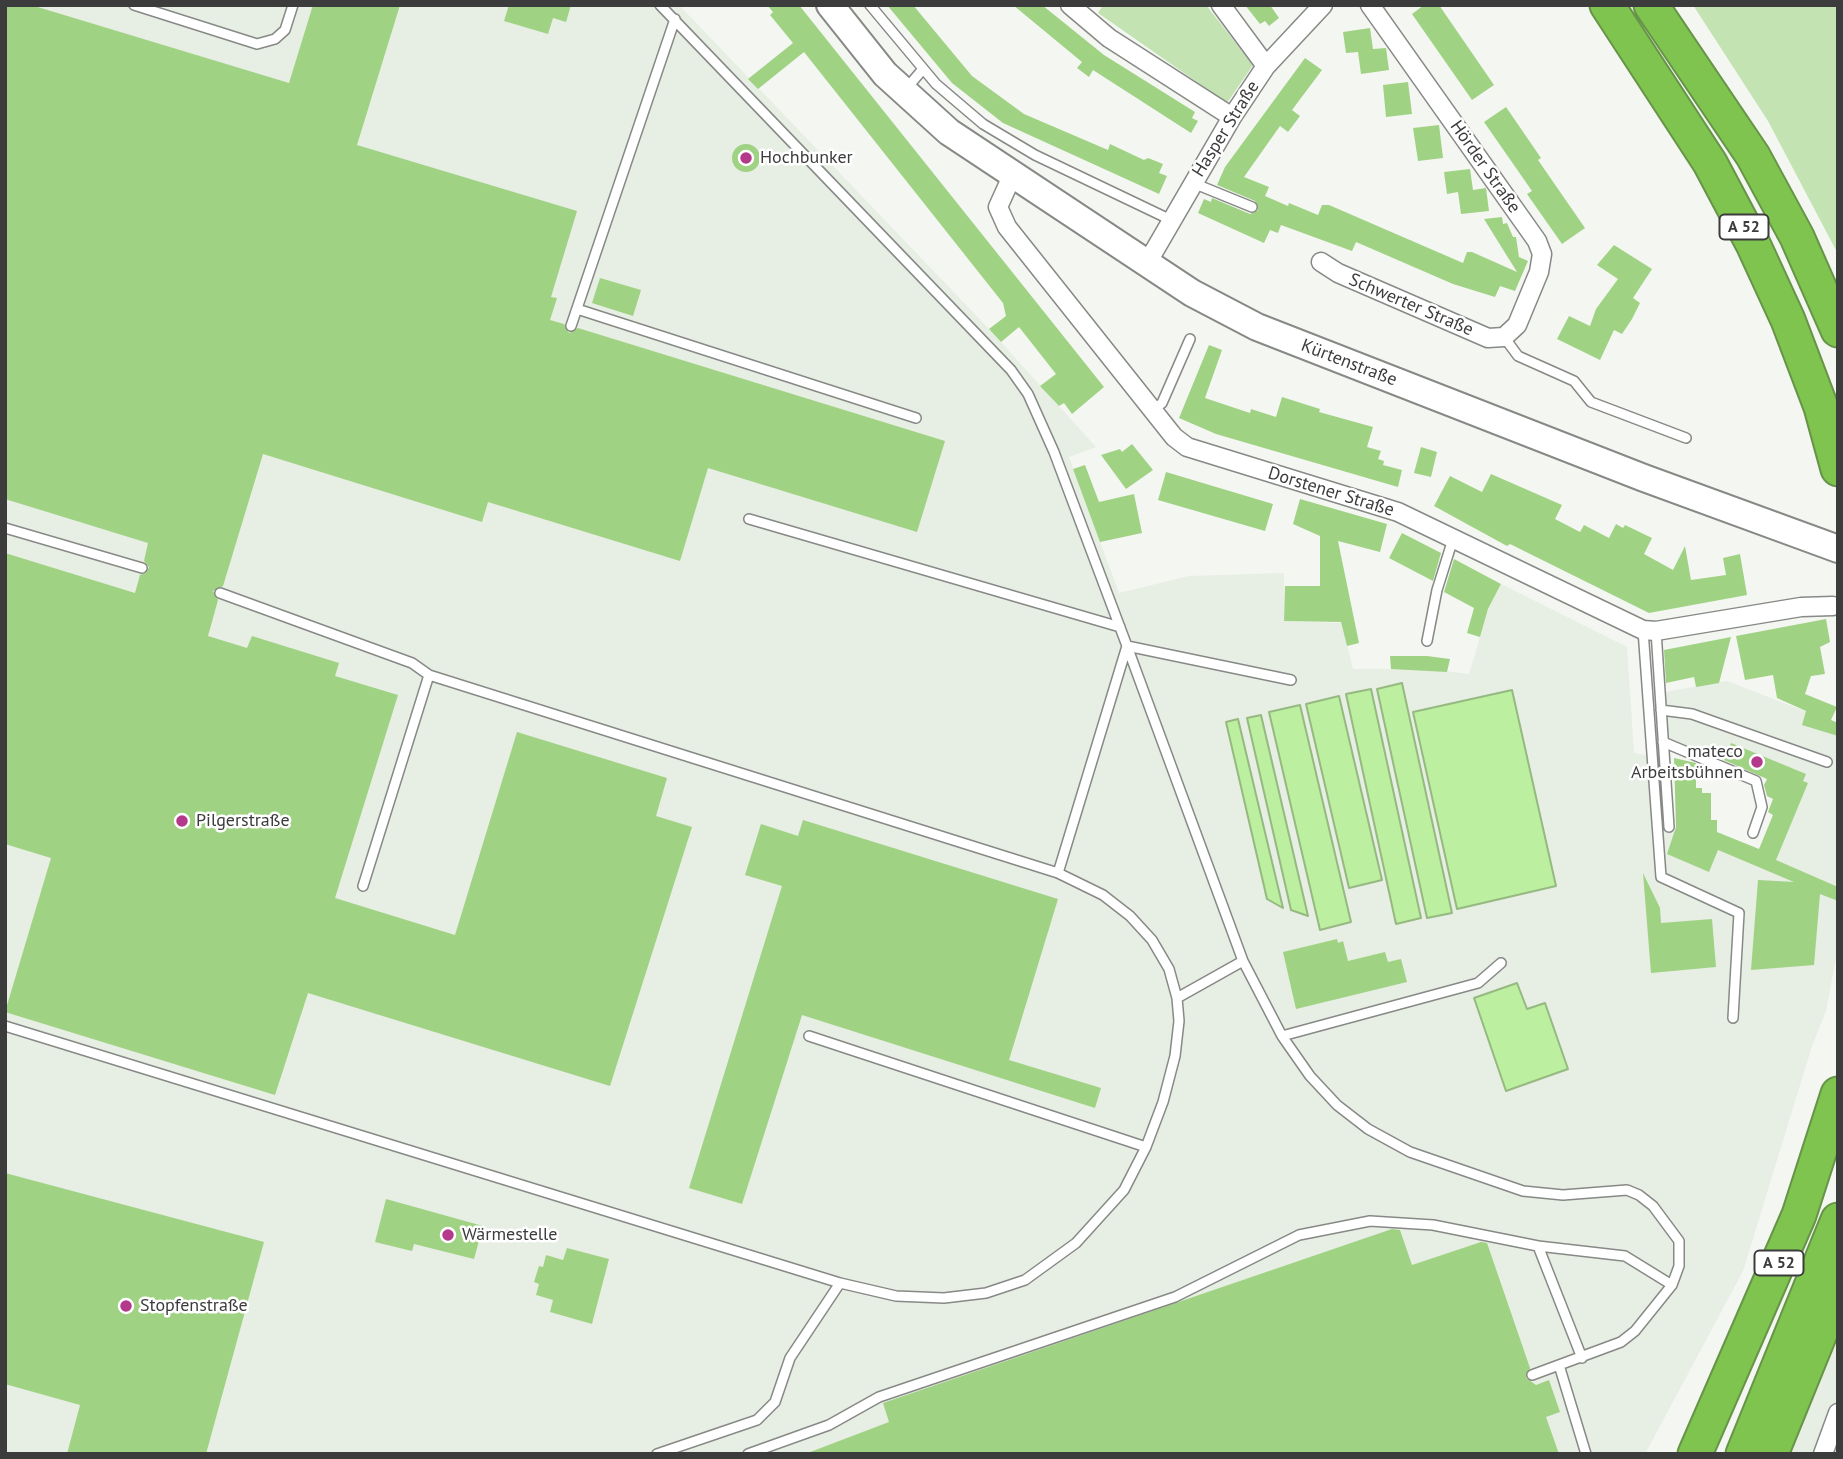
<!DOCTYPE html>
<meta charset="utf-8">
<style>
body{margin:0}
#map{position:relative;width:1843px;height:1459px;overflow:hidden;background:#f4f6f2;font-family:"PT Sans",sans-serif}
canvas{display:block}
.frame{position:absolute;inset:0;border:7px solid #3b3c3b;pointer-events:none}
</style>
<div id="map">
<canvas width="1843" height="1459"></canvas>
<div class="frame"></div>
</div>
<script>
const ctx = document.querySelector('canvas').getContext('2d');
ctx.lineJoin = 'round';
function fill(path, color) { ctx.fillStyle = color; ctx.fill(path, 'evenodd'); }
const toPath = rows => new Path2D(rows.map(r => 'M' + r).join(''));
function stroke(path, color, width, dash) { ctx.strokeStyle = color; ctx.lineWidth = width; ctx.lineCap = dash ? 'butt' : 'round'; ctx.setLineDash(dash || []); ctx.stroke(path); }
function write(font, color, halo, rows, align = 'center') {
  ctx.font = font + ' "PT Sans",sans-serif'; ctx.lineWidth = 5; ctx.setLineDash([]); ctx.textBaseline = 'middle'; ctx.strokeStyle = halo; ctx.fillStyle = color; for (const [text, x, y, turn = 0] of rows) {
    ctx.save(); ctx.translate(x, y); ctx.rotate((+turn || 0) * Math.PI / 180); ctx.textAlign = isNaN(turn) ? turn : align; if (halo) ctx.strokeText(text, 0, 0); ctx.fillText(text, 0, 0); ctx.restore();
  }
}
fill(toPath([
 [5,5,679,5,989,329,1096,447,1069,457,1119,593,1189,576,1284,573,1284,621,1341,623,1353,669,1429,669,1469,674,1488,610,1501,584,1627,647,1634,753,1659,757,1664,827,1765,870,1798,792,1657,733,1654,694,1727,681,1838,724,1838,947,1826,1011,1812,1046,1743,1271,1645,1454,5,1454],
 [1838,1328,1838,1454,1789,1454]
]), '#e7eee3');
fill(toPath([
 [1103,5,1206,5,1253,65,1227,103,1098,13],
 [1693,5,1838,5,1838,254,1768,121]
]), '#c3e3b2');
const water = toPath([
 [1402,683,1452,913,1427,918,1377,689,1402,683],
 [1371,689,1421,918,1396,924,1346,694,1371,689],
 [1512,690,1556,886,1457,909,1413,712,1512,690],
 [1339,696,1382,880,1349,888,1306,704,1339,696],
 [1300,705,1351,922,1320,930,1269,712,1300,705],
 [1261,715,1308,916,1291,910,1247,718,1261,715],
 [1238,719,1283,908,1267,899,1226,722,1238,719],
 [1517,983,1527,1009,1545,1003,1568,1069,1506,1091,1474,998,1517,983]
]);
fill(water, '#bcef9f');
stroke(water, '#95b981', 2);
fill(toPath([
 [5,5,31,5,289,83,313,5,400,5,357,145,577,211,551,297,557,298,550,320,564,324,569,333,578,328,945,441,917,532,708,468,680,561,488,502,482,522,263,454,223,586,213,591,218,600,208,636,247,648,252,636,339,663,335,676,398,695,335,898,455,935,517,732,667,778,656,816,692,827,610,1086,308,993,275,1095,5,1012,51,858,5,844,5,553,135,593,140,575,146,573,149,567,144,561,148,543,5,499],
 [509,5,571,5,566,22,553,18,548,34,504,21],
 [767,5,799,5,1104,387,1072,414,1064,403,1059,406,1040,386,1056,374,1019,327,1001,342,989,329,1006,316,1003,303,804,52,758,89,748,79,793,43,770,15,773,12],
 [887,5,913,5,972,76,1024,114,1108,150,1110,144,1144,160,1148,158,1163,164,1159,173,1167,176,1159,194,1003,123,952,83],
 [1013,5,1042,5,1104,55,1195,112,1192,118,1198,121,1191,133,1093,70,1089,77,1077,68,1082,62],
 [1245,5,1270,5,1279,18,1269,26,1265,21,1260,24],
 [1424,5,1439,5,1494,85,1472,100,1412,14],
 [1370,28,1373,49,1386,48,1389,70,1361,74,1358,52,1346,53,1343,32],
 [1305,58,1322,70,1292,110,1300,116,1288,132,1280,126,1244,177,1269,187,1265,196,1288,206,1289,203,1318,215,1322,205,1329,205,1463,263,1467,252,1472,252,1517,272,1484,219,1502,217,1503,224,1507,223,1513,237,1516,237,1519,257,1528,261,1515,291,1500,286,1495,297,1453,284,1356,242,1352,251,1281,225,1278,233,1270,230,1264,243,1198,213,1204,199,1211,202,1212,198,1250,214,1258,210,1255,201,1217,185,1225,167],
 [1408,82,1412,114,1386,117,1383,85],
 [1506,107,1541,158,1538,160,1585,228,1562,244,1527,194,1532,191,1484,122],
 [1439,125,1443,158,1418,161,1413,128],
 '732 158a14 14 0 1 1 28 0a14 14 0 1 1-28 0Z',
 [1470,169,1473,190,1486,188,1489,211,1461,214,1458,192,1447,194,1444,172],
 [1614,245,1652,269,1633,298,1640,303,1632,319,1622,334,1614,330,1600,360,1557,339,1569,316,1590,326,1596,309,1618,279,1597,265],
 [600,278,641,290,633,316,592,303],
 [1209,345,1222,350,1205,398,1250,413,1251,409,1276,417,1282,397,1320,409,1319,412,1373,427,1367,447,1381,451,1378,459,1384,461,1383,465,1402,470,1398,487,1216,434,1179,418],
 [1132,444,1153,470,1126,489,1101,455,1120,449,1122,452],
 [1421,447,1437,452,1431,477,1414,473],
 [1085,465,1099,502,1134,494,1142,533,1100,542,1073,469],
 [1166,472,1273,504,1265,531,1158,500],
 [1491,474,1562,505,1555,519,1580,532,1584,525,1609,538,1616,524,1623,528,1625,525,1652,538,1644,554,1673,570,1685,546,1691,580,1726,575,1723,558,1740,554,1747,595,1649,613,1510,544,1507,546,1434,506,1450,476,1482,492],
 [1300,499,1387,524,1380,552,1338,541,1359,643,1347,646,1341,622,1284,621,1285,586,1320,586,1320,536,1293,524],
 [1402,533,1441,553,1433,581,1389,558],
 [1454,559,1501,584,1488,609,1480,637,1467,633,1474,608,1444,592],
 [1826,619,1830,642,1820,647,1825,674,1811,676,1805,694,1837,707,1831,720,1838,723,1838,736,1802,725,1806,711,1777,698,1773,675,1745,680,1736,636],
 [1731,637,1719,683,1696,687,1694,677,1666,683,1664,650],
 [1390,656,1427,656,1450,659,1447,672,1391,669],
 [1731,743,1806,774,1803,781,1808,783,1776,860,1838,887,1838,901,1820,894,1814,965,1751,970,1758,880,1794,882,1718,850,1709,872,1667,854,1676,827,1674,758,1696,763,1696,788,1702,788,1702,793,1711,793,1711,820,1717,820,1717,832,1759,849,1773,815,1768,812,1773,799,1767,796,1764,785,1767,779,1724,760],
 [803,820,1058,899,1009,1060,1101,1088,1095,1108,802,1015,742,1204,689,1188,782,886,745,875,761,824,798,836],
 [1643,873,1660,908,1661,923,1712,919,1716,967,1651,973],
 [1337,939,1338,943,1343,941,1348,961,1385,952,1388,962,1401,959,1407,982,1296,1009,1283,952],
 [5,1173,264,1242,206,1454,67,1454,80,1405,5,1384],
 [386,1199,483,1226,474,1259,414,1244,412,1251,375,1242],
 [1392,1229,1400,1230,1412,1265,1481,1242,1487,1243,1530,1368,1526,1378,1536,1385,1549,1380,1560,1412,1546,1417,1559,1454,805,1454,889,1422,883,1403],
 [567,1248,609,1259,592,1324,550,1312,553,1300,536,1295,539,1284,534,1282,539,1266,543,1267,546,1255,563,1260]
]), '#a0d284');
const service = toPath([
 [134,5,257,44,275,39,285,30,293,5],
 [660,5,1011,370,1028,394,1054,452,1127,646,1058,873],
 [870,5,936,84,983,124,1035,155,1171,220],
 [906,89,923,69],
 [1193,183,1252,207],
 [577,309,916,418],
 [571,326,675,19],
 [1504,337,1518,356,1574,381,1591,402,1686,438],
 [1152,411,1162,403,1190,339],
 [749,519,1120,627],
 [5,528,142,568],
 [220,593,412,663,429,675,1058,873,1103,895,1130,916,1152,940,1169,969,1177,998,1179,1021,1175,1056,1163,1102,1146,1147,1124,1190,1076,1243,1025,1280,986,1293,944,1298,896,1296,840,1283,790,1358,775,1402,757,1420,657,1454],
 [1643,630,1661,877,1739,913,1733,1018],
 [1656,631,1669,827],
 [1427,641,1437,590,1453,539],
 [1661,710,1692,714,1827,762],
 [1663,742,1756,781,1762,807,1753,833],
 [363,886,429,675],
 [1243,961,1127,646,1291,680],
 [1177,998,1243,961,1282,1036,1310,1076,1337,1105,1368,1129,1410,1152,1523,1191,1563,1195,1627,1190,1639,1195,1653,1206,1679,1241,1679,1266,1672,1285,1635,1331,1621,1342,1532,1375],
 [5,1026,840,1283],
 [809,1036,1146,1147],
 [1282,1036,1478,983,1501,963],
 [1538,1246,1625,1256,1672,1285],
 [1559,1365,1586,1454],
 [748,1454,829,1425,879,1397,1175,1297,1299,1235,1370,1221,1433,1225,1538,1246,1582,1358]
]);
const minor = toPath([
 [1070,5,1109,38,1232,117],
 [1221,5,1266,66],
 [1012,176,998,207,1007,227,1174,437,1187,447,1398,512,1643,630,1656,631,1801,607,1833,606],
 [1321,262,1338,273,1488,338,1504,337,1517,325,1539,272,1542,254,1537,241,1370,5],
 [1146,265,1232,117,1266,66,1323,5],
 [1823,1454,1838,1413]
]);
const secondary = toPath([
 [830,5,885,74,949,132,1192,293,1257,327,1644,478,1838,549]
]);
const motorway = toPath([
 [1607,5,1710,163,1753,244,1788,320,1821,407,1838,469],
 [1651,5,1753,156,1797,237,1838,330],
 [1695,1454,1799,1215,1838,1094],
 [1743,1454,1838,1220],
 [1771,1454,1823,1326,1835,1272]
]);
stroke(service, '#878986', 12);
stroke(minor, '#878986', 21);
stroke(secondary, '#878986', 30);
stroke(motorway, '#679448', 37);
stroke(service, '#fff', 9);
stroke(minor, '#fff', 18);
stroke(secondary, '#fff', 26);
stroke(motorway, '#7ec44f', 33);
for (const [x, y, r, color] of [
 [746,158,7,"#b5398a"],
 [1757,762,7,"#b5398a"],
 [182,821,7,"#b5398a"],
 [448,1235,7,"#b5398a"],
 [126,1306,7,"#b5398a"]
]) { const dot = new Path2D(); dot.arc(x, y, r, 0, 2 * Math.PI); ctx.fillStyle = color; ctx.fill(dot); stroke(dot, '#fff', 2.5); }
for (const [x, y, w] of [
 [1744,227,49],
 [1779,1263,49]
]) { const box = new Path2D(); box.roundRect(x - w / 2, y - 12.5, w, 25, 5); ctx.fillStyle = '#fff'; ctx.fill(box); stroke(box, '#3b3c3b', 2); }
write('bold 16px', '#3b3c3b', null, [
 ["A 52",1744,227],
 ["A 52",1779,1263]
]);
write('18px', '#3b3c3b', '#fff', [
 ["Hasper Straße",1226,129,-58],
 ["Hörder Straße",1485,167,55],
 ["Schwerter Straße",1411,305,23],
 ["Kürtenstraße",1349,363,21],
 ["Dorstener Straße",1331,492,17]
]);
write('18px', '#3b3c3b', '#fff', [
 ["Hochbunker",760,158],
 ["mateco",1743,752,"right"],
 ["Arbeitsbühnen",1743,773,"right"],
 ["Pilgerstraße",196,821],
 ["Wärmestelle",462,1235],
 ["Stopfenstraße",140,1306]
], 'left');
</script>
